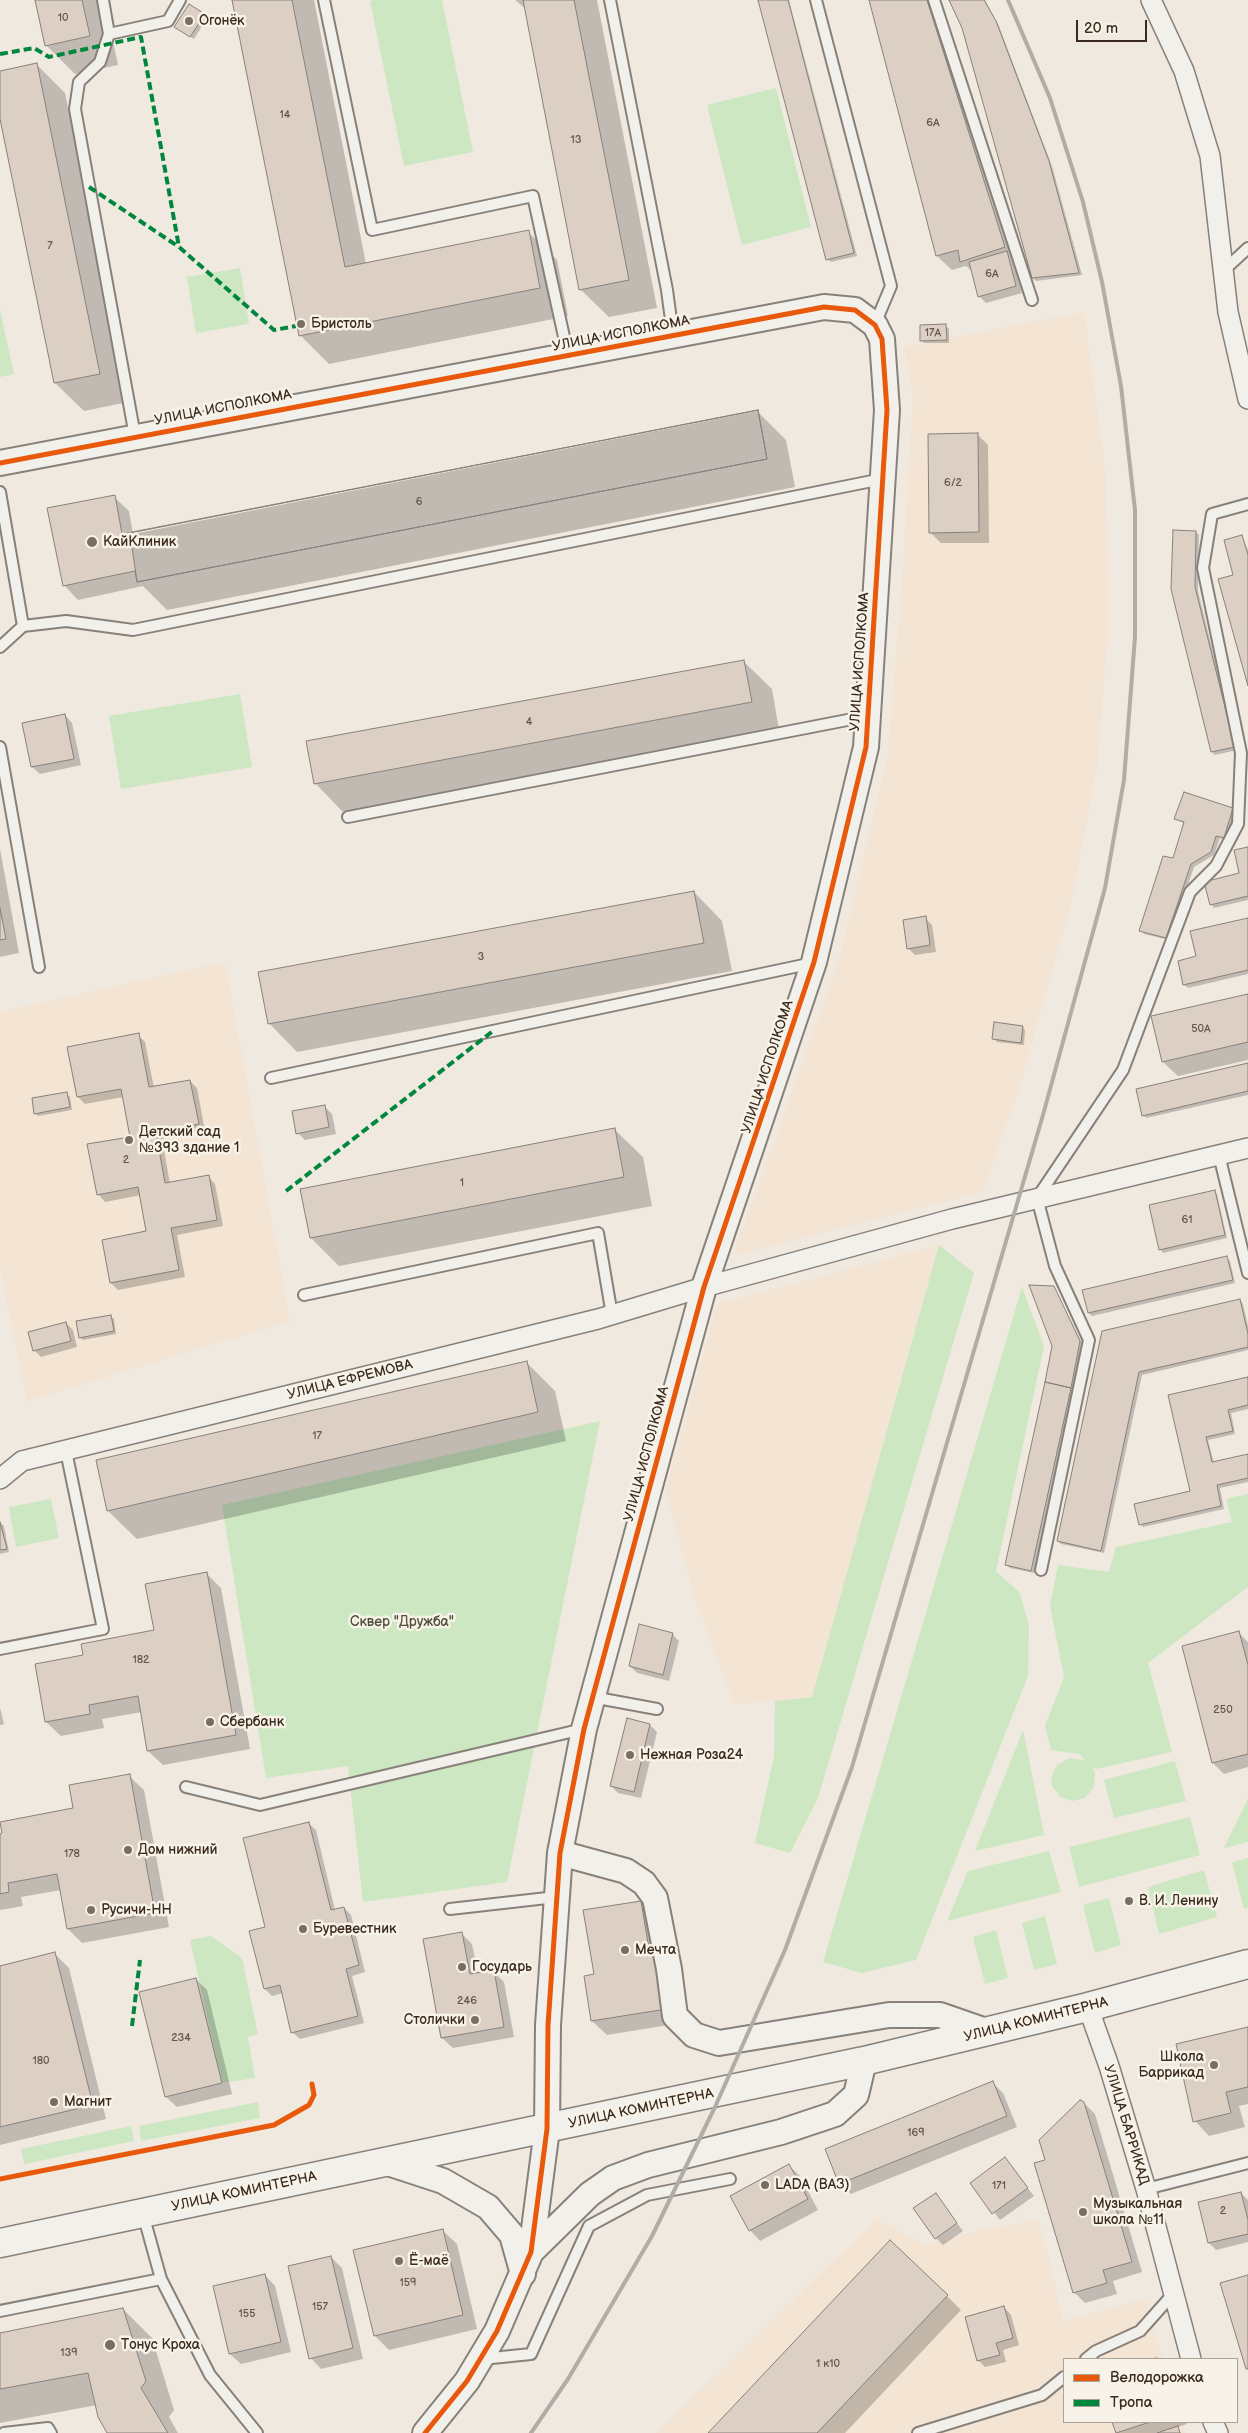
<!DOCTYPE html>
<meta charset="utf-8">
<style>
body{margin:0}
#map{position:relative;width:1248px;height:2433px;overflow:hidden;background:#f0e9e0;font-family:"Balsamiq Sans",sans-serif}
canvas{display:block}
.legend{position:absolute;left:1063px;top:2358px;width:175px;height:65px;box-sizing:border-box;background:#f7f3e8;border:1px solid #aca397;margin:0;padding:6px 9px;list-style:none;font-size:15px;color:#3b2a1e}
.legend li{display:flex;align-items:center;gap:10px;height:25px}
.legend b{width:25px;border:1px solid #aca397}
.scale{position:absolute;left:1076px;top:20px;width:71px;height:22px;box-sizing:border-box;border:2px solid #3b2a1e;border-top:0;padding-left:6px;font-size:15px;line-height:18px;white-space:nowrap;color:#3b2a1e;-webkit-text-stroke:4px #f7f3e8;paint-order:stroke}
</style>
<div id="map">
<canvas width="1248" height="2433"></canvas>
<ul class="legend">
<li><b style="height:6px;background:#e8590c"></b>Велодорожка</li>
<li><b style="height:6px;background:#00873e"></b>Тропа</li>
</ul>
<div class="scale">20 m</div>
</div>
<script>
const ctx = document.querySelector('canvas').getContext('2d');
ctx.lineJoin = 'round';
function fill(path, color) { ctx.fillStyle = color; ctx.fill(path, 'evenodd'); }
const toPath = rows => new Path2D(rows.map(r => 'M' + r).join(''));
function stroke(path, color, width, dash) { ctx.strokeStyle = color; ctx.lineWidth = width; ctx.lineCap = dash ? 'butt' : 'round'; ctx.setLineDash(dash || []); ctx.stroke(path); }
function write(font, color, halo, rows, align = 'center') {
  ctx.font = font + ' "Balsamiq Sans",sans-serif'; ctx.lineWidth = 5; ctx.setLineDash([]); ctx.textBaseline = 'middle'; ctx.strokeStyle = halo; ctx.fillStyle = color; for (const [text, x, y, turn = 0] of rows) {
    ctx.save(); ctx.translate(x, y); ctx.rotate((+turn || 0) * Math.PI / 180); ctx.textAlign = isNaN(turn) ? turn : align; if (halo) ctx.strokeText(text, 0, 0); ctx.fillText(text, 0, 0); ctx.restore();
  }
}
fill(toPath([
 [1084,312,1106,475,1108,634,1097,767,1071,903,1021,1082,983,1192,733,1256,838,963,888,756,903,571,913,395,904,347],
 [225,962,290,1321,27,1401,0,1268,0,1012],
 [939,1245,812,1697,734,1704,694,1596,666,1491,717,1304],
 [877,2219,926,2245,986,2229,1038,2221,1048,2254,1063,2321,1144,2299,1163,2359,1064,2359,1064,2422,1183,2422,1186,2433,656,2433]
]), '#f3e4d3');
fill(toPath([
 [376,0,442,0,473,152,404,166,370,1],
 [776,88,811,227,742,245,707,105],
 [240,268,249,324,196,333,187,277],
 [0,310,14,374,0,377],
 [240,694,252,767,121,789,109,716],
 [939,1245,974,1273,818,1798,790,1853,755,1843,774,1756,775,1701,812,1697],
 [1022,1287,1044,1346,996,1571,1020,1593,1029,1626,1028,1676,916,1960,862,1973,823,1962],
 [600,1421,507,1882,363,1902,348,1766,266,1778,222,1505],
 [1248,1494,1248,1587,1148,1663,1172,1752,1096,1769,1092,1767,1095,1773,1094,1787,1085,1798,1072,1801,1060,1797,1052,1786,1051,1778,1057,1765,1070,1758,1085,1760,1079,1754,1051,1750,1045,1726,1064,1677,1050,1606,1058,1565,1109,1572,1116,1547,1232,1522,1226,1499],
 [51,1499,59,1538,16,1547,9,1507],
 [1023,1730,1044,1835,975,1851],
 [1175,1761,1186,1801,1114,1818,1104,1780],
 [1248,1799,1248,1842,1224,1848],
 [1190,1817,1200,1855,1079,1887,1069,1847],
 [1049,1851,1061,1892,947,1921,968,1871],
 [1248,1858,1248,1908,1244,1909,1232,1862],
 [1204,1870,1217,1917,1159,1934,1148,1887],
 [1109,1898,1121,1945,1095,1953,1083,1905],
 [1045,1916,1057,1964,1034,1970,1022,1923],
 [996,1930,1008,1978,985,1984,973,1937],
 [211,1936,242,1958,258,2034,248,2037,255,2078,222,2083,190,1940],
 [258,2102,260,2118,141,2141,139,2126],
 [131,2126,134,2141,24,2164,21,2149]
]), '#cce7c1');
fill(toPath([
 [37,0,104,0,118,65,75,74,46,45],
 [233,0,314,0,366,264,528,232,557,260,568,316,329,364,300,335],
 [515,0,597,0,657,308,609,317,580,289,526,9],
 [759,0,789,0,857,256,831,262,828,259],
 [870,0,934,0,1019,261,1014,262,1022,293,986,303,979,296,973,272,966,266,952,270,937,256],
 [950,0,985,0,999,26,1052,166,1082,275,1036,281,1033,278,963,28],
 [204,15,207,18,194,39,179,30],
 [37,65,65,93,128,402,84,411,55,383,0,112,0,72],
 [946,326,949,329,949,343,924,343,921,340],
 [757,411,786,440,795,487,167,610,143,586,78,600,64,585,114,497,129,511,133,534],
 [977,434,988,445,989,543,941,543,930,532],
 [1196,532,1199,535,1198,591,1237,750,1215,755,1212,752,1172,589],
 [1242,536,1248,550,1248,681,1235,576],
 [743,661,772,689,779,730,343,812,315,783],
 [65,715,72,723,81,765,40,774,32,767,24,724],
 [1185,793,1233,809,1236,812,1227,840,1220,838,1214,855,1194,867,1169,940,1144,934,1141,930,1174,860,1185,824,1176,819],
 [1248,848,1248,900,1214,908,1211,904,1241,874],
 [0,849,19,953,0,957],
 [694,892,722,921,732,971,297,1052,269,1023],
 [925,918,932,925,936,952,915,955,908,948],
 [1248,919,1248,974,1188,988,1184,985,1179,962,1198,957],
 [1248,995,1248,1060,1178,1076,1163,1062],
 [1022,1027,1025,1030,1024,1045,997,1042,993,1038],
 [138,1035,145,1042,154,1088,190,1081,197,1088,205,1131,162,1139,170,1184,208,1176,215,1184,223,1226,177,1235,185,1277,118,1290,111,1283,148,1232,141,1195,105,1202,98,1194,131,1138,123,1097,85,1104,78,1097,69,1048],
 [1248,1064,1248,1095,1146,1118,1143,1115],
 [67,1094,70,1097,72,1110,38,1116,35,1113],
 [325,1107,332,1114,336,1134,305,1140,298,1133],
 [614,1129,643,1157,652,1206,339,1266,311,1238],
 [1214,1191,1217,1194,1227,1238,1163,1253,1160,1249],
 [1227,1258,1230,1261,1235,1283,1092,1316,1089,1313],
 [1054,1288,1083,1345,1034,1573,1010,1568,1007,1565,1053,1346],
 [1240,1300,1243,1304,1248,1326,1248,1350,1142,1375,1104,1553,1061,1544,1058,1541,1104,1332],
 [110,1316,114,1319,116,1334,83,1340,80,1337],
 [66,1323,73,1330,77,1347,41,1357,34,1350],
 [526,1362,555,1391,566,1441,137,1539,108,1511,97,1461],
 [1248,1378,1248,1409,1231,1413,1235,1434,1208,1440,1214,1463,1248,1455,1248,1482,1220,1488,1224,1509,1143,1527,1140,1524,1192,1492,1170,1396],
 [0,1523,4,1526,9,1552,0,1554],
 [207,1574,221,1588,250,1749,163,1765,148,1751,142,1712,102,1719,104,1728,61,1736,46,1722,84,1656,155,1631],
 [1239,1633,1248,1642,1248,1767,1224,1774,1213,1763,1183,1647],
 [672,1634,679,1641,669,1681,637,1673,630,1666],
 [0,1708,4,1724,0,1725],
 [650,1725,657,1732,641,1798,618,1793,611,1786],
 [129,1776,144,1790,169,1927,82,1943,68,1929,61,1890,21,1897,23,1906,0,1910,0,1835,75,1809],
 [308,1823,316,1830,335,1910,344,1908,351,1915,365,1972,352,1976,364,2023,300,2039,292,2032,283,1993,272,1996,265,1989,266,1928],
 [641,1902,655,1917,687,2022,607,2035,592,2021,585,1977,595,1975],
 [462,1934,472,1944,478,1974,493,1971,504,1982,514,2037,453,2048,442,2038],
 [55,1954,69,1968,106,2119,0,2145,0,1967],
 [196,1979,207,1990,232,2094,177,2107,166,2097],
 [1248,2028,1248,2104,1239,2106,1245,2127,1209,2136,1195,2121],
 [993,2083,1003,2093,1017,2127,851,2194,840,2183],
 [1084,2103,1095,2114,1142,2272,1113,2281,1117,2294,1085,2303,1074,2292,1046,2160],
 [1005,2159,1034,2196,1000,2220,972,2184],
 [789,2166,800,2176,818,2210,760,2241,750,2230],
 [1241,2193,1248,2200,1248,2242,1216,2250,1209,2243],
 [935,2194,963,2231,943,2245,936,2238],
 [442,2230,457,2244,477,2329,389,2350,375,2336],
 [331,2257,342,2268,363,2359,321,2369,311,2358],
 [265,2275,275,2286,291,2352,241,2364,230,2354],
 [947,2296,961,2310,845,2433,710,2433],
 [1004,2307,1011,2315,1019,2345,1003,2350,1006,2362,985,2367,978,2360],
 [123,2309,152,2338,174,2410,169,2417,178,2433,108,2433,97,2405,0,2423,0,2334],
 [1157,2357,1160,2359,1149,2359],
 [1114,2422,1186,2422,1187,2424,1177,2427,1181,2433,1118,2433]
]), '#0003');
const building = toPath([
 [35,0,82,0,90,36,45,46,35,0],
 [232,0,292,0,345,267,529,230,540,288,299,336,232,0],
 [523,0,574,0,629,280,579,290,523,0],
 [758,0,788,0,854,253,826,260,758,0],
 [869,0,927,0,1005,247,960,262,958,250,936,256,869,0],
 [949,0,984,0,996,21,1049,161,1079,273,1032,278,962,28,949,0],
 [189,4,205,14,190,37,174,27,189,4],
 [37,63,100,374,54,383,0,119,0,71,37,63],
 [1007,251,1016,286,978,297,969,262,1007,251],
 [946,324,947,340,920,341,920,325,946,324],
 [758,410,767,459,137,582,130,533,758,410],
 [758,410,767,459,137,582,135,571,63,586,47,508,115,495,122,534,758,410],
 [978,433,979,532,929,533,928,434,978,433],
 [1173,530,1196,531,1195,587,1235,747,1211,752,1171,589,1173,530],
 [1242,535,1248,555,1248,686,1218,579,1233,575,1224,540,1242,535],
 [744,660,752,702,314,784,306,741,744,660],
 [65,714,74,759,31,767,22,723,65,714],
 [1184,792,1233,808,1224,838,1216,836,1211,852,1191,864,1166,938,1139,931,1163,856,1173,858,1184,822,1174,819,1184,792],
 [1248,847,1248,896,1210,905,1204,882,1239,873,1234,850,1248,847],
 [694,891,704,943,268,1024,258,972,694,891],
 [0,908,6,939,0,940,0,908],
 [926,916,930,945,907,949,903,920,926,916],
 [1248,918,1248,970,1183,985,1178,961,1196,956,1190,931,1248,918],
 [1248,994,1248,1042,1162,1062,1151,1016,1248,994],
 [994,1022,1023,1026,1021,1043,992,1039,994,1022],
 [139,1033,149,1087,190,1080,199,1124,156,1133,165,1183,209,1175,217,1220,171,1228,179,1270,110,1283,102,1240,146,1231,138,1187,97,1195,87,1144,130,1137,121,1089,77,1097,67,1047,139,1033],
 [1248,1063,1248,1091,1142,1116,1136,1089,1248,1063],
 [67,1092,70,1107,34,1114,32,1098,67,1092],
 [325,1105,329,1127,296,1134,292,1111,325,1105],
 [615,1128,624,1177,310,1238,300,1189,615,1128],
 [1215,1190,1225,1235,1159,1250,1149,1205,1215,1190],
 [1227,1256,1233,1280,1088,1313,1082,1290,1227,1256],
 [1029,1285,1054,1286,1080,1341,1071,1388,1045,1382,1052,1346,1029,1285],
 [1240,1299,1248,1334,1248,1347,1139,1372,1101,1551,1057,1541,1102,1331,1240,1299],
 [111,1315,114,1331,79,1338,76,1321,111,1315],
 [66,1322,71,1341,33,1351,28,1332,66,1322],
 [527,1361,538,1412,107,1511,96,1460,527,1361],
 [1248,1377,1248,1405,1228,1410,1233,1431,1206,1437,1212,1462,1248,1454,1248,1478,1217,1485,1221,1506,1139,1525,1134,1504,1190,1491,1168,1395,1248,1377],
 [1045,1382,1071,1388,1031,1571,1005,1565,1045,1382],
 [0,1522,7,1549,0,1550,0,1522],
 [207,1572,236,1735,147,1751,138,1696,89,1705,90,1714,45,1722,35,1664,83,1655,81,1644,154,1630,145,1584,207,1572],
 [639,1624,673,1633,663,1675,629,1666,639,1624],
 [1239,1631,1248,1665,1248,1754,1212,1763,1182,1646,1239,1631],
 [627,1718,650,1724,634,1792,610,1786,627,1718],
 [130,1774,155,1913,67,1929,57,1874,8,1883,9,1892,0,1894,0,1834,2,1833,0,1822,73,1808,69,1785,130,1774],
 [309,1822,331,1910,344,1907,359,1965,346,1969,358,2016,291,2033,280,1985,264,1989,249,1931,265,1927,243,1838,309,1822],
 [641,1901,650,1955,664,1953,673,2008,591,2021,584,1976,594,1974,583,1910,641,1901],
 [462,1932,470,1974,494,1970,504,2027,441,2038,423,1939,462,1932],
 [55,1952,93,2105,0,2127,0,1966,55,1952],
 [196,1978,222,2083,165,2097,139,1992,196,1978],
 [1248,2027,1248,2087,1226,2092,1231,2113,1193,2122,1176,2044,1248,2027],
 [993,2081,1007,2116,839,2184,825,2149,993,2081],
 [1080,2100,1084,2102,1132,2262,1103,2270,1107,2283,1073,2293,1034,2163,1045,2160,1039,2140,1080,2100],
 [1005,2157,1028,2188,992,2214,970,2183,1005,2157],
 [789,2164,808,2199,749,2231,730,2196,789,2164],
 [1241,2192,1248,2220,1248,2234,1208,2243,1198,2202,1241,2192],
 [936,2193,957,2223,935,2239,913,2208,936,2193],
 [443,2229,463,2315,374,2336,353,2250,443,2229],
 [890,2240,948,2295,817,2433,708,2433,890,2240],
 [331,2256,353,2348,309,2359,288,2266,331,2256],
 [265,2274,281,2342,229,2354,213,2286,265,2274],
 [1248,2275,1248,2369,1246,2369,1220,2283,1248,2275],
 [1004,2306,1013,2338,996,2343,1000,2355,977,2361,965,2317,1004,2306],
 [123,2308,146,2381,141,2388,168,2433,107,2433,98,2417,88,2373,0,2389,0,2333,123,2308],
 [1112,2422,1150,2422,1116,2433,1112,2422],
 [1178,2426,1180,2433,1157,2433,1178,2426]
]);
fill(building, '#dcd0c5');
stroke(building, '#88817a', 1);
const service = toPath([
 [103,0,109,34,100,62,79,82,75,109,135,436],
 [324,0,372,230,533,196,568,355],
 [610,0,667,290,673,335],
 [816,0,891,286,875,324],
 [934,0,1032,300],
 [109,34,168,21,180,0],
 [1223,271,1248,248],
 [0,492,23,626,66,621,133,630,882,479],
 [0,647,23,626],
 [0,747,39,967],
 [348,817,868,716],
 [271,1078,813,963],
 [1219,1155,1248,1273],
 [304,1295,598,1233,612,1315],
 [1041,1570,1089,1340,1055,1266,1037,1198,1123,1070,1190,892,1216,866,1238,824,1241,753,1203,568,1212,514,1248,504],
 [0,1649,103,1629,66,1451],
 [592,1697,657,1709],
 [186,1787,260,1805,583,1729],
 [450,1909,556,1897],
 [1146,2189,1248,2163],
 [143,2214,161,2279,210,2375,257,2433],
 [0,2311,161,2279],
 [482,2359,531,2354,589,2226,647,2195,730,2179],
 [1086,2359,1096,2351,1140,2331,1173,2294],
 [4,2433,48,2428,51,2433],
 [918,2433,1042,2395,1064,2377]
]);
const minor = toPath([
 [1151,0,1184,71,1210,156,1228,312,1248,399],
 [0,1479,22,1461,598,1319,704,1287,952,1219,1248,1148],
 [1088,2007,1109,2066,1146,2189,1191,2359],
 [1213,2422,1218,2433]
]);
const tertiary = toPath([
 [0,463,824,307,855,310,875,325,882,339,887,410,866,747,814,962,704,1287,584,1729,560,1853,548,2025,547,2129,531,2252,497,2331,467,2381,425,2433],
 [560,1853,626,1871,644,1883,655,1898,669,1969,675,2016,694,2035,719,2043,889,2015,940,2015,989,2032],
 [385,2162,443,2181,488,2207,512,2235,523,2274],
 [531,2252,590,2194,613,2178,648,2165,781,2132,835,2114,856,2095,864,2061]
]);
const primary = toPath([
 [0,2243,864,2061,1088,2007,1248,1964]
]);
stroke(service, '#88817a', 14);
stroke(minor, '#88817a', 22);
stroke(tertiary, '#88817a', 28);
stroke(primary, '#88817a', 31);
stroke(service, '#f2f0eb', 10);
stroke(minor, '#f2f0eb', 19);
stroke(tertiary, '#f2f0eb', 24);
stroke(primary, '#f2f0eb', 28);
stroke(toPath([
 [531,2433,568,2379,652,2236,715,2107,785,1950,852,1767,1043,1115,1105,888,1124,780,1135,637,1135,510,1121,386,1102,282,1083,202,1050,98,1008,0]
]), '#b0ada8', 4);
stroke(toPath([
 [0,54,34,48,49,57,141,37,179,247,274,330,296,326],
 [89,187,179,247],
 [286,1191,493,1031],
 [132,2026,140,1960]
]), '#00873e', 4, [8, 4]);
stroke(toPath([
 [0,463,824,307,855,310,875,325,882,339,887,410,866,747,814,962,704,1287,584,1729,560,1853,548,2025,547,2129,531,2252,497,2331,467,2381,425,2433],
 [0,2179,274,2125,309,2105,314,2095,312,2084]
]), '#e8590c', 5);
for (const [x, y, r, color] of [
 [189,21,5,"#7a6d62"],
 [301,324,5,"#7a6d62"],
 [92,542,6,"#7a6d62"],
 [129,1140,5,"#7a6d62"],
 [210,1722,5,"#7a6d62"],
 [630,1755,5,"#7a6d62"],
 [128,1850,5,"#7a6d62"],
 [1129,1901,5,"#7a6d62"],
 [91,1910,5,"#7a6d62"],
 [303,1929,5,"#7a6d62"],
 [625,1950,5,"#7a6d62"],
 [462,1967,5,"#7a6d62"],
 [475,2020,5,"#7a6d62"],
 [1214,2065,5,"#7a6d62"],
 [54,2102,5,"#7a6d62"],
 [765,2185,5,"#7a6d62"],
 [1083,2212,5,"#7a6d62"],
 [399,2261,5,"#7a6d62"],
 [110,2345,6,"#7a6d62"]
]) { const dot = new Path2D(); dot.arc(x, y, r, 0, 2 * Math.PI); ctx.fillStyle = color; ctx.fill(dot); stroke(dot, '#f7f3e8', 2); }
write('11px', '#65554a', null, [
 ["10",63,18],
 ["14",285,115],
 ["6А",933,123],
 ["13",576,140],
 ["7",50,246],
 ["6А",992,274],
 ["17А",933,333],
 ["6/2",953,483],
 ["6",419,502],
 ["4",529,722],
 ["3",481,957],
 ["50А",1201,1029],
 ["2",126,1160],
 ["1",462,1183],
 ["61",1187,1220],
 ["17",317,1436],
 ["182",141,1660],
 ["250",1223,1710],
 ["178",72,1854],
 ["246",467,2001],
 ["234",181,2038],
 ["180",41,2061],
 ["169",916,2133],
 ["171",999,2186],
 ["2",1223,2211],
 ["159",408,2283],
 ["157",320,2307],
 ["155",247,2314],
 ["139",69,2353],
 ["1 к10",828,2364]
]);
write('14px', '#3b2a1e', '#f7f3e8', [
 ["Огонёк",199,21],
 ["Бристоль",311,324],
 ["КайКлиник",103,542],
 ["Детский сад",139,1132],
 ["№393 здание 1",139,1148],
 ["Сбербанк",220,1722],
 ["Нежная Роза24",640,1755],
 ["Дом нижний",138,1850],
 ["В. И. Ленину",1139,1901],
 ["Русичи-НН",101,1910],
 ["Буревестник",313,1929],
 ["Мечта",635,1950],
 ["Государь",472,1967],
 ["Столички",465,2020,"right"],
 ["Школа",1204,2057,"right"],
 ["Баррикад",1204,2073,"right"],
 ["Магнит",64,2102],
 ["LADA (ВАЗ)",775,2185],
 ["Музыкальная",1093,2204],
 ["школа №11",1093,2220],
 ["Ё-маё",409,2261],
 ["Тонус Кроха",121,2345]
], 'left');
write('14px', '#3b2a1e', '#f7f3e8', [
 ["УЛИЦА ИСПОЛКОМА",621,334,-11],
 ["УЛИЦА ИСПОЛКОМА",223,408,-11],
 ["УЛИЦА ИСПОЛКОМА",860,662,-86],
 ["УЛИЦА ИСПОЛКОМА",768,1067,-72],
 ["УЛИЦА ЕФРЕМОВА",350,1380,-14],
 ["УЛИЦА ИСПОЛКОМА",647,1454,-75],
 ["УЛИЦА КОМИНТЕРНА",1036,2020,-14],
 ["УЛИЦА КОМИНТЕРНА",641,2109,-12],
 ["УЛИЦА БАРРИКАД",1126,2125,73],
 ["УЛИЦА КОМИНТЕРНА",244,2192,-12]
]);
write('14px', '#524f3a', '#f7f3e8', [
 ["Сквер \"Дружба\"",402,1622]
]);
</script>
